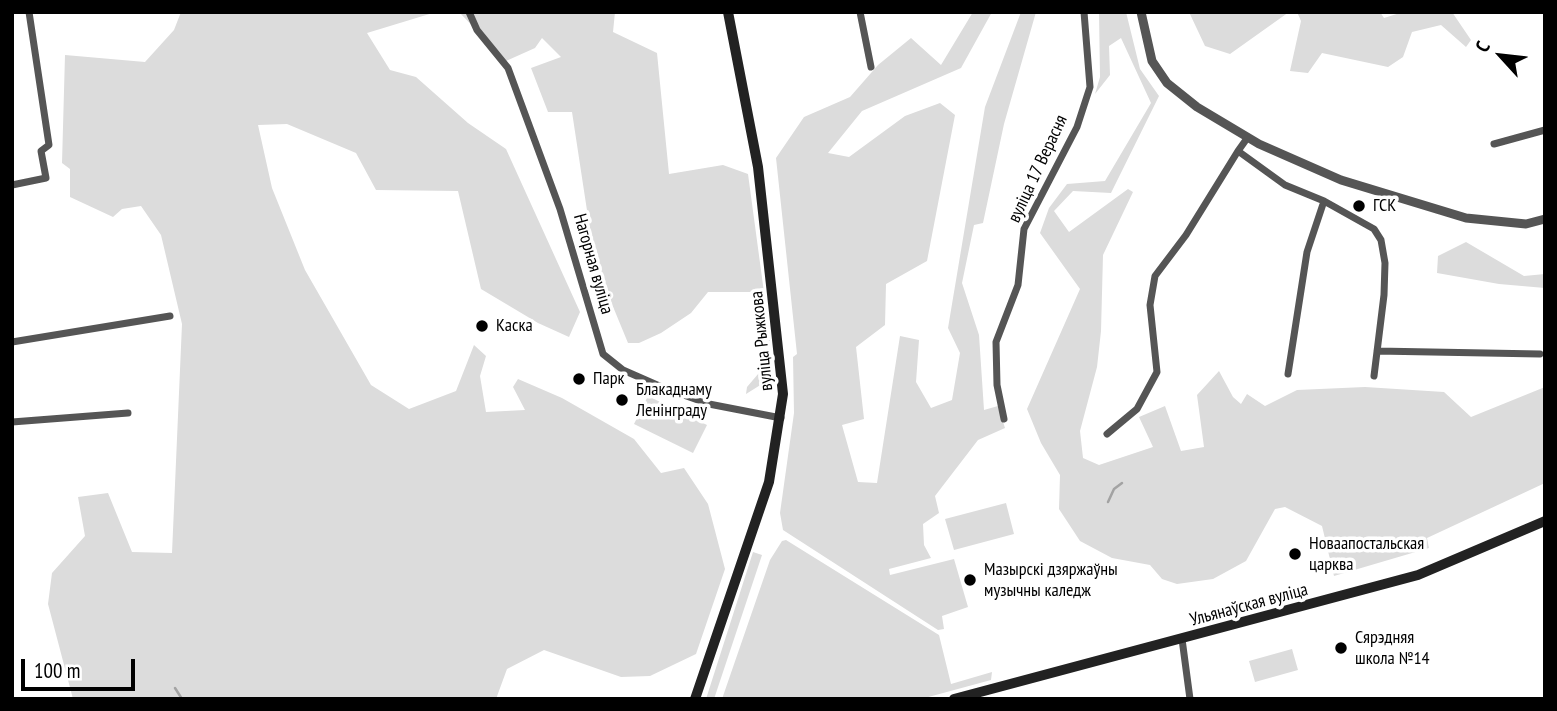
<!DOCTYPE html>
<meta charset="utf-8">
<style>
body{margin:0}
#map{position:relative;width:1557px;height:711px;overflow:hidden;background:#fff;font-family:"PT Sans Narrow",sans-serif}
canvas{display:block}
.frame{position:absolute;inset:0;border:14px solid #000;pointer-events:none}
.north{position:absolute;left:1466px;top:21px;width:70px;height:70px;-webkit-text-stroke:5px #fff;paint-order:stroke;rotate:297deg;font-size:19px;font-weight:700;line-height:28px;text-align:center;color:#000}
.north::after{content:'';display:block;margin:auto;width:24px;height:32px;background:#000;clip-path:polygon(50% 0,100% 100%,50% 72%,0 100%)}
.scale{position:absolute;left:21px;top:659px;width:114px;height:32px;box-sizing:border-box;border:4px solid #000;border-top:0;padding-left:9px;font-size:21px;line-height:24px;white-space:nowrap;color:#000;-webkit-text-stroke:5px #fff;paint-order:stroke}
</style>
<div id="map">
<canvas width="1557" height="711"></canvas>
<div class="frame"></div>
<div class="north">С</div>
<div class="scale">100 m</div>
</div>
<script>
const ctx = document.querySelector('canvas').getContext('2d');
ctx.lineJoin = 'round';
function fill(path, color) { ctx.fillStyle = color; ctx.fill(path, 'evenodd'); }
const toPath = rows => new Path2D(rows.map(r => 'M' + r).join(''));
function stroke(path, color, width, dash) { ctx.strokeStyle = color; ctx.lineWidth = width; ctx.lineCap = dash ? 'butt' : 'round'; ctx.setLineDash(dash || []); ctx.stroke(path); }
function write(font, color, halo, rows, align = 'center') {
  ctx.font = font + ' "PT Sans Narrow",sans-serif'; ctx.lineWidth = 7; ctx.setLineDash([]); ctx.textBaseline = 'middle'; ctx.strokeStyle = halo; ctx.fillStyle = color; for (const [text, x, y, turn = 0] of rows) {
    ctx.save(); ctx.translate(x, y); ctx.rotate((+turn || 0) * Math.PI / 180); ctx.textAlign = isNaN(turn) ? turn : align; if (halo) ctx.strokeText(text, 0, 0); ctx.fillText(text, 0, 0); ctx.restore();
  }
}
fill(toPath([
 [181,12,436,12,367,33,390,70,416,77,468,123,506,149,580,312,569,337,538,323,481,289,458,191,376,190,356,153,287,124,258,125,272,188,305,270,371,385,409,409,456,391,474,345,486,356,480,376,486,412,525,410,513,387,518,379,562,398,634,439,661,473,684,468,708,504,725,569,696,654,650,676,621,677,544,650,507,669,496,699,73,699,48,604,52,573,85,536,78,497,108,493,132,552,172,553,182,324,161,235,141,206,122,209,113,217,70,197,70,169,62,163,65,55,145,62,174,30],
 [459,12,615,12,613,32,657,53,669,174,723,165,748,174,770,337,770,379,746,394,747,387,764,367,755,292,708,292,691,313,661,333,639,343,628,343,595,263,572,112,548,112,531,68,561,57,542,38,535,48,506,61],
 [973,12,992,12,961,68,862,111,828,153,849,157,905,116,940,103,955,115,927,261,886,284,885,325,856,347,864,419,842,425,858,482,877,483,900,336,919,340,916,382,931,408,952,400,960,353,948,328,985,107,1021,12,1036,12,1004,124,983,223,974,225,962,283,979,335,984,410,998,406,1005,428,978,440,935,496,939,513,923,524,924,545,931,558,889,569,890,575,954,559,968,607,942,616,944,629,938,630,783,530,780,513,794,413,793,357,797,354,776,158,804,117,850,97,878,65,911,38,941,65],
 [1099,12,1126,12,1140,69,1159,96,1111,193,1073,191,1054,211,1069,232,1128,189,1133,192,1103,255,1101,331,1097,367,1080,431,1083,458,1099,465,1153,447,1139,417,1165,406,1181,451,1204,447,1197,395,1219,371,1233,397,1241,404,1247,394,1265,406,1297,390,1365,387,1444,392,1471,417,1545,387,1545,483,1427,538,1429,548,1334,576,1322,526,1285,507,1275,509,1246,561,1213,579,1177,584,1162,579,1150,565,1112,558,1080,541,1059,509,1060,475,1041,443,1027,409,1080,289,1040,233,1049,208,1067,184,1105,181,1151,103,1121,38,1109,46,1110,75,1095,94,1100,77],
 [1189,12,1289,12,1230,54,1205,46],
 [1297,12,1380,12,1384,18,1403,12,1452,12,1471,40,1466,47,1441,25,1412,32,1403,57,1388,67,1322,53,1308,73,1290,71,1301,21],
 [1466,242,1524,276,1545,274,1545,288,1499,284,1437,273,1438,256],
 [648,396,707,425,693,453,634,424],
 [1006,503,1014,534,954,550,945,519],
 [786,540,939,635,951,684,992,672,991,680,921,699,722,699,770,560,782,541],
 [753,552,762,555,714,699,706,699],
 [1292,649,1298,670,1255,682,1249,661]
]), '#dcdcdc');
stroke(toPath([
 [1108,502,1114,489,1122,483],
 [175,688,182,699]
]), '#a3a3a3', 2.5);
stroke(toPath([
 [469,12,477,30,508,68,560,209,603,354,623,370,664,388,709,404,781,418],
 [860,12,871,67],
 [1248,137,1238,151,1285,185,1324,201,1307,252,1288,374],
 [1494,144,1545,130],
 [12,185,46,178,41,151,49,145,29,12],
 [1324,201,1374,229,1381,240,1385,263,1384,295,1374,376],
 [12,342,170,316],
 [1377,351,1540,354],
 [1004,419,997,385,996,342,1018,285,1024,229,1077,127,1090,87,1084,12],
 [12,422,128,413],
 [1107,434,1137,409,1157,372,1150,305,1155,276,1186,235,1238,151],
 [1182,639,1190,699]
]), '#555', 7);
stroke(toPath([
 [1141,12,1152,61,1167,83,1197,107,1259,144,1341,180,1466,218,1526,224,1545,219]
]), '#555', 9);
stroke(toPath([
 [695,699,769,482,783,394,758,167,728,12],
 [954,699,1418,575,1545,521]
]), '#222', 10);
for (const [x, y, r, color] of [
 [1359,206,7,"#000"],
 [482,326,7,"#000"],
 [579,379,7,"#000"],
 [622,400,7,"#000"],
 [1295,554,7,"#000"],
 [970,580,7,"#000"],
 [1341,648,7,"#000"]
]) { const dot = new Path2D(); dot.arc(x, y, r, 0, 2 * Math.PI); ctx.fillStyle = color; ctx.fill(dot); stroke(dot, '#fff', 2.5); }
write('18px', '#000', '#fff', [
 ["вуліца 17 Верасня",1038,169,-65],
 ["Нагорная вуліца",593,264,74],
 ["вуліца Рыжкова",762,341,-96],
 ["Ульянаўская вуліца",1249,605,-15]
]);
write('18px', '#000', '#fff', [
 ["ГСК",1373,206],
 ["Каска",496,326],
 ["Парк",593,379],
 ["Блакаднаму",636,390],
 ["Ленінграду",636,411],
 ["Новаапостальская",1309,544],
 ["царква",1309,565],
 ["Мазырскі дзяржаўны",984,570],
 ["музычны каледж",984,591],
 ["Сярэдняя",1355,638],
 ["школа №14",1355,659]
], 'left');
</script>
